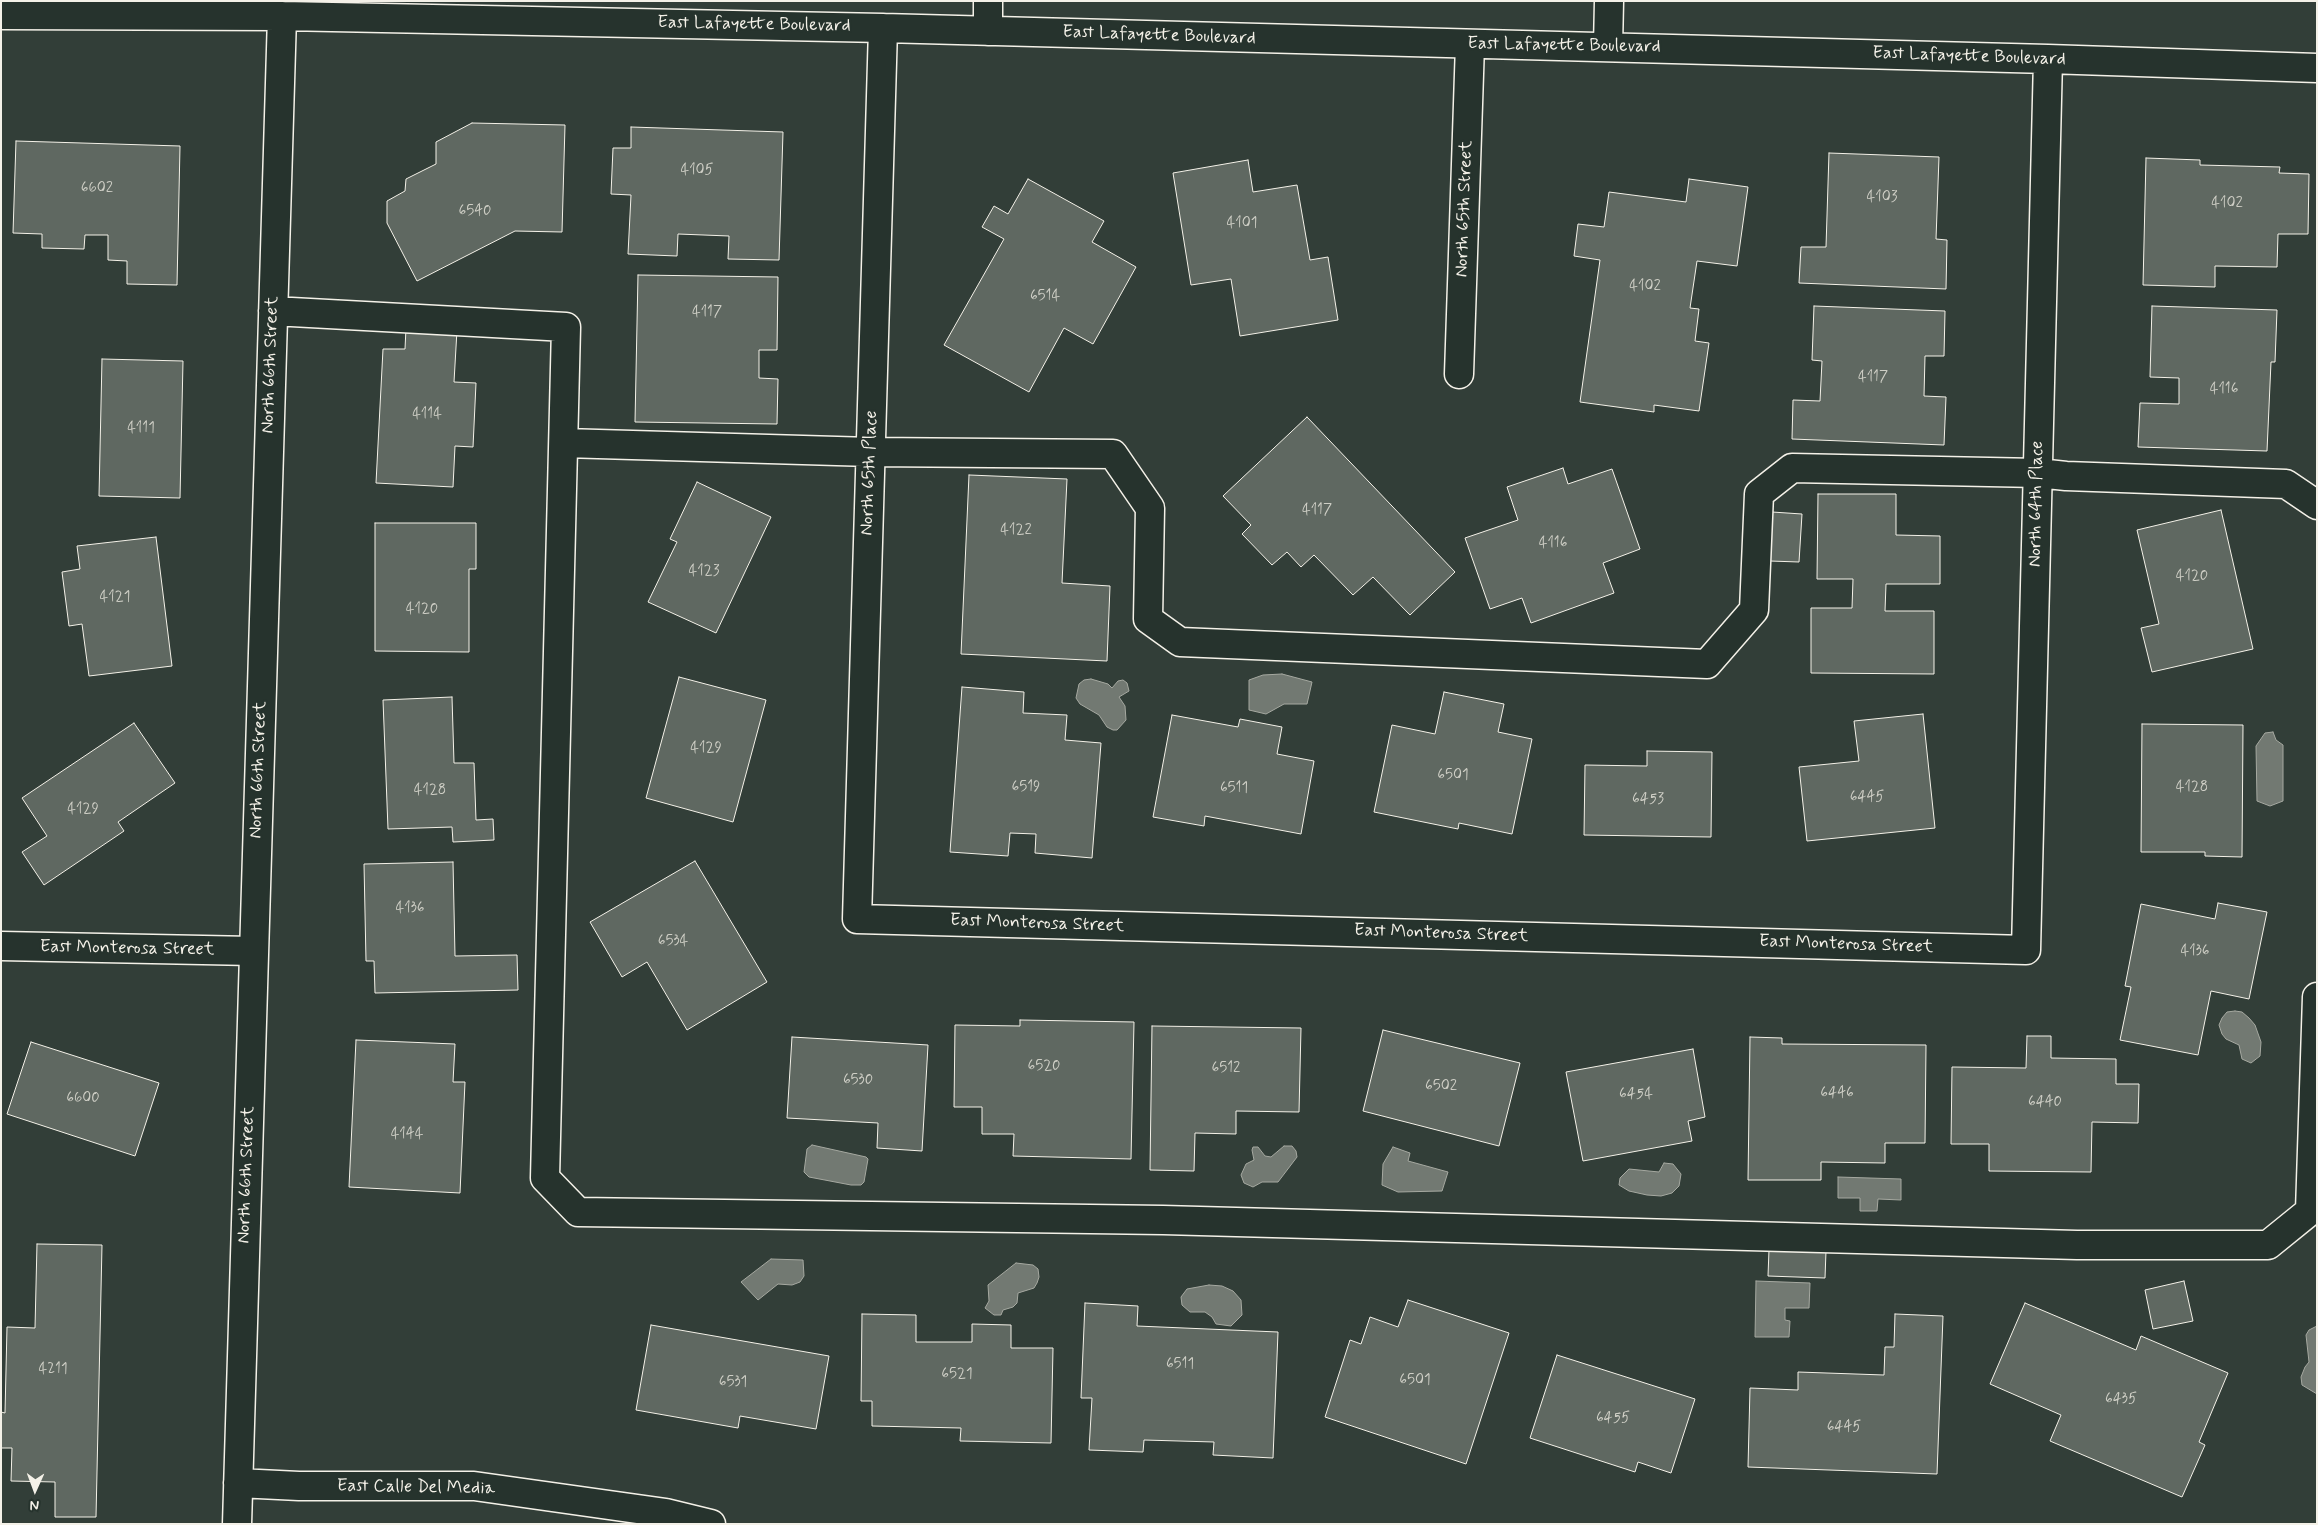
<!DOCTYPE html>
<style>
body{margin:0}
#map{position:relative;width:2318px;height:1525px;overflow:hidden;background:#323e38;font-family:Mynerve,sans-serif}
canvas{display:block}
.frame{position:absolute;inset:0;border:2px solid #f4f1e8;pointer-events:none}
.north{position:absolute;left:10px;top:1465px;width:50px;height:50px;-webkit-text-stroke:4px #26332d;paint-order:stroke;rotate:182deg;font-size:14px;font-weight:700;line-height:20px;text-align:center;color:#f4f1e8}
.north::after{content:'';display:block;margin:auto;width:18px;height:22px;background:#f4f1e8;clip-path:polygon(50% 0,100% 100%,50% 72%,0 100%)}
</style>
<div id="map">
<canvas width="2318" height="1525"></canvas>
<div class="frame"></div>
<div class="north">N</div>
</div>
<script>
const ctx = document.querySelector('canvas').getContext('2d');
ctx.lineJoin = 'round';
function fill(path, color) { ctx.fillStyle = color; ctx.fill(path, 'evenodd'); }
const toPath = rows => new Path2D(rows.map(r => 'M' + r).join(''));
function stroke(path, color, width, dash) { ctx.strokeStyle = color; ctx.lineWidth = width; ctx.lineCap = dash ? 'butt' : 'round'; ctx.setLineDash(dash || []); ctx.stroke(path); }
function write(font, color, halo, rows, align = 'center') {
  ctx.font = font + ' Mynerve,sans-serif'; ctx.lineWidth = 4.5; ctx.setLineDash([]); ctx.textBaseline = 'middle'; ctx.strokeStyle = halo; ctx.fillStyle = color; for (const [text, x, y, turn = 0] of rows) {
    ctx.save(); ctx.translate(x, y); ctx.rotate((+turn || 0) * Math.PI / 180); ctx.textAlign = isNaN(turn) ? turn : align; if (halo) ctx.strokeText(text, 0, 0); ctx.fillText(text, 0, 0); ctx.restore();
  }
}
const water = toPath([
 [1282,674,1312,682,1307,704,1284,704,1266,714,1249,710,1249,680,1263,675,1282,674],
 [1091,679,1108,684,1112,688,1118,681,1123,680,1127,683,1129,691,1119,697,1125,706,1126,720,1117,730,1113,730,1107,727,1099,715,1080,704,1076,698,1079,684,1084,680,1091,679],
 [2273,732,2276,740,2283,745,2283,801,2270,806,2257,801,2256,746,2265,733,2273,732],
 [2235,1011,2242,1012,2249,1018,2255,1025,2261,1042,2260,1056,2251,1063,2242,1059,2239,1045,2226,1039,2222,1034,2219,1025,2222,1018,2227,1012,2235,1011],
 [812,1145,866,1157,868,1159,864,1182,861,1185,851,1185,809,1177,804,1172,807,1149,812,1145],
 [1284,1146,1292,1146,1296,1151,1297,1157,1278,1182,1262,1182,1253,1187,1244,1183,1241,1175,1246,1164,1254,1160,1252,1150,1253,1147,1258,1147,1265,1156,1271,1157,1284,1146],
 [1393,1147,1410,1153,1408,1161,1448,1172,1442,1191,1398,1192,1382,1185,1383,1164,1393,1147],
 [1664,1163,1673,1164,1681,1174,1679,1186,1672,1193,1661,1196,1647,1195,1629,1191,1619,1185,1620,1178,1629,1169,1659,1172,1664,1163],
 [1838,1177,1901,1179,1901,1200,1878,1199,1877,1211,1860,1211,1860,1198,1838,1198,1838,1177],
 [771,1259,803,1260,804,1276,800,1282,792,1285,778,1284,758,1300,741,1282,771,1259],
 [1016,1263,1033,1265,1038,1269,1039,1277,1037,1283,1034,1288,1018,1293,1017,1303,1013,1307,1003,1310,1001,1315,994,1315,985,1308,989,1301,988,1285,1016,1263],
 [1756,1281,1810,1283,1809,1308,1785,1308,1785,1320,1790,1321,1789,1337,1755,1337,1756,1281],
 [1209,1285,1222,1286,1233,1291,1241,1300,1242,1315,1231,1326,1216,1324,1212,1317,1205,1312,1190,1312,1182,1305,1181,1297,1187,1289,1209,1285],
 [2317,1326,2317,1394,2302,1385,2301,1377,2305,1367,2309,1362,2306,1335,2309,1330,2317,1326]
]);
fill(water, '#727972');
stroke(water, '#a6a9a1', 1);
const building = toPath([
 [472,123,565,125,562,232,515,231,417,281,387,223,387,201,405,191,406,179,436,164,436,142,472,123],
 [631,127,783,132,779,260,728,259,729,236,678,234,677,256,628,254,631,195,611,194,613,148,631,148,631,127],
 [16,141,180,146,177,285,127,284,127,261,108,260,108,235,85,235,84,249,42,248,42,234,13,233,16,141],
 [1829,153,1939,157,1936,239,1947,240,1946,289,1799,283,1801,247,1826,247,1829,153],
 [2146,158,2200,160,2200,165,2280,167,2279,173,2309,174,2308,234,2278,234,2277,267,2215,266,2215,287,2143,285,2146,158],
 [1248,160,1253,192,1297,185,1310,260,1328,257,1338,320,1240,336,1231,279,1191,285,1173,173,1248,160],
 [1028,179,1104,221,1092,242,1136,267,1093,344,1064,328,1029,392,944,345,1004,239,982,227,994,206,1008,214,1028,179],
 [1689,179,1748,187,1737,266,1697,261,1690,308,1699,309,1695,341,1709,343,1699,411,1654,405,1654,412,1580,402,1600,260,1574,256,1578,224,1604,227,1609,192,1686,202,1689,179],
 [638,275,778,277,777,350,759,350,759,378,778,379,777,424,635,422,638,275],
 [1814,306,1945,311,1944,356,1925,356,1924,396,1946,397,1944,445,1792,439,1793,400,1820,401,1822,361,1812,360,1814,306],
 [2152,306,2277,310,2275,362,2271,362,2267,451,2138,447,2140,403,2179,404,2179,378,2150,377,2152,306],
 [406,328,457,330,454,382,476,383,473,447,455,446,453,487,376,483,383,349,405,349,406,328],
 [102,359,183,361,180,498,99,496,102,359],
 [1307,417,1455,572,1410,615,1373,577,1353,595,1314,555,1301,567,1287,552,1272,565,1242,534,1251,525,1223,496,1307,417],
 [1563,468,1568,484,1612,469,1640,549,1603,563,1614,593,1531,623,1522,598,1490,609,1465,538,1518,520,1507,487,1563,468],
 [969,475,1067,479,1062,583,1110,586,1107,661,961,654,969,475],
 [697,482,771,517,716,633,648,602,677,542,670,539,697,482],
 [1818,494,1896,494,1896,535,1940,536,1940,584,1886,584,1885,611,1934,611,1934,674,1811,673,1811,608,1852,608,1853,579,1817,579,1818,494],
 [2221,510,2253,649,2152,672,2141,628,2159,624,2137,530,2221,510],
 [1772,512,1802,514,1799,562,1770,561,1772,512],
 [375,523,476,523,476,569,469,569,469,652,375,651,375,523],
 [156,537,172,666,89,676,82,624,69,626,62,572,80,569,77,546,156,537],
 [679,677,766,700,733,822,646,798,679,677],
 [962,687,1024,692,1023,713,1067,715,1065,740,1101,743,1092,858,1035,853,1036,834,1010,833,1008,856,950,852,962,687],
 [1444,692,1504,704,1498,732,1532,739,1512,834,1459,823,1458,829,1374,812,1392,725,1435,734,1444,692],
 [452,697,454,763,474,763,476,820,493,819,494,840,453,842,452,827,388,829,383,700,452,697],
 [1923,714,1935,828,1807,841,1799,767,1859,761,1854,721,1923,714],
 [1172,715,1238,727,1240,719,1282,727,1277,754,1314,761,1301,834,1205,816,1204,826,1153,817,1172,715],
 [134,723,175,783,118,822,124,831,44,885,22,852,47,836,22,798,134,723],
 [2142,724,2243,725,2242,857,2205,856,2205,852,2141,852,2142,724],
 [1647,751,1712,752,1711,837,1584,835,1585,765,1647,766,1647,751],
 [695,861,767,982,687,1030,647,962,622,977,590,922,695,861],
 [453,862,455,956,517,955,518,990,375,993,374,961,366,961,364,864,453,862],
 [2218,903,2267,912,2249,999,2211,991,2198,1055,2120,1040,2131,987,2125,986,2141,904,2215,919,2218,903],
 [1020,1020,1134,1022,1131,1159,1013,1156,1014,1134,982,1134,982,1107,954,1107,955,1025,1020,1026,1020,1020],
 [1152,1026,1301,1028,1299,1112,1236,1111,1236,1134,1195,1133,1194,1171,1150,1170,1152,1026],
 [1383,1030,1520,1063,1499,1146,1363,1111,1383,1030],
 [2027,1036,2051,1036,2051,1058,2116,1059,2116,1084,2139,1084,2138,1123,2092,1122,2091,1172,1989,1171,1989,1144,1951,1144,1952,1067,2026,1068,2027,1036],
 [792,1037,928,1045,922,1151,877,1148,878,1123,787,1118,792,1037],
 [1750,1037,1782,1038,1782,1044,1926,1045,1925,1143,1885,1143,1885,1163,1821,1162,1821,1180,1748,1180,1750,1037],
 [356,1040,455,1044,453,1082,465,1082,460,1193,349,1187,356,1040],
 [31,1042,159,1083,135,1156,7,1114,31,1042],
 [1693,1049,1705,1117,1688,1121,1692,1141,1583,1161,1566,1072,1693,1049],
 [37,1244,102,1245,96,1517,55,1517,55,1482,11,1481,12,1448,1,1448,1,1412,5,1413,7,1327,35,1328,37,1244],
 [1769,1250,1826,1251,1825,1278,1768,1276,1769,1250],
 [2184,1281,2193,1321,2153,1329,2145,1290,2184,1281],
 [1408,1300,1509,1333,1466,1464,1325,1417,1350,1340,1361,1344,1370,1317,1398,1327,1408,1300],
 [1085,1303,1138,1306,1137,1326,1278,1332,1273,1458,1213,1455,1214,1442,1144,1440,1143,1452,1089,1450,1092,1398,1081,1398,1085,1303],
 [2025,1303,2136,1350,2141,1336,2228,1373,2199,1442,2205,1445,2182,1497,2050,1441,2061,1415,1990,1384,2025,1303],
 [862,1314,916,1315,916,1342,972,1342,972,1324,1011,1325,1011,1348,1053,1348,1051,1443,960,1441,961,1428,872,1426,872,1401,861,1401,862,1314],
 [1895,1314,1943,1316,1937,1474,1748,1467,1750,1388,1798,1390,1798,1372,1884,1375,1885,1347,1894,1347,1895,1314],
 [651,1325,829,1356,816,1429,740,1416,738,1428,636,1410,651,1325],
 [1557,1355,1695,1399,1671,1473,1638,1462,1635,1472,1530,1438,1557,1355]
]);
fill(building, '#5f6861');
stroke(building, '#f4f1e8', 1);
const minor = toPath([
 [1,15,282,16,883,28,2048,59,2317,68],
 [883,28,857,919,2026,950,2048,59],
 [988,31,988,1],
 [1608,47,1609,1],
 [273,311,566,327,545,1178,578,1212,1163,1220,2077,1245,2268,1245,2310,1211,2317,997],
 [1459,374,1470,44],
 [564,443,871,452,1113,454,1150,508,1148,619,1180,642,1707,664,1754,610,1759,494,1792,468,2038,473,2066,476,2286,484,2317,505],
 [1,946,253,951],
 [238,1483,299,1486,474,1486,666,1513,711,1524],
 [237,1524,282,16]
]);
stroke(minor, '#f4f1e8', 31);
stroke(minor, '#26332d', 28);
write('15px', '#cfcfc6', null, [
 ["4105",697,171],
 ["6602",97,189],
 ["4103",1882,198],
 ["4102",2227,204],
 ["6540",475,212],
 ["4101",1242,224],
 ["4102",1645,287],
 ["6514",1045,297],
 ["4117",707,313],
 ["4117",1873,378],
 ["4116",2224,390],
 ["4114",427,415],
 ["4111",141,429],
 ["4117",1317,511],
 ["4122",1016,531],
 ["4116",1553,544],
 ["4123",704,572],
 ["4120",2192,577],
 ["4121",115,598],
 ["4120",422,610],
 ["4129",706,749],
 ["6501",1453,776],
 ["6519",1026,788],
 ["4128",2192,788],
 ["6511",1234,789],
 ["4128",430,791],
 ["6445",1867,798],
 ["6453",1648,800],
 ["4129",83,810],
 ["4136",410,909],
 ["6534",673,942],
 ["4136",2195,952],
 ["6520",1044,1067],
 ["6512",1226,1069],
 ["6530",858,1081],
 ["6502",1441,1087],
 ["6446",1837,1094],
 ["6454",1636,1095],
 ["6600",83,1099],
 ["6440",2045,1103],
 ["4144",407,1135],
 ["6511",1180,1365],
 ["4211",53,1370],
 ["6521",957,1375],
 ["6501",1415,1381],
 ["6531",733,1383],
 ["6435",2121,1400],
 ["6455",1613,1419],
 ["6445",1844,1428]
]);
write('18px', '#f4f1e8', '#26332d', [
 ["East Lafayette Boulevard",754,25,1],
 ["East Lafayette Boulevard",1159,36,2],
 ["East Lafayette Boulevard",1564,46,1],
 ["East Lafayette Boulevard",1969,57,2],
 ["North 65th Street",1465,209,-88],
 ["North 66th Street",271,365,-88],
 ["North 65th Place",870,473,-88],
 ["North 64th Place",2037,504,-89],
 ["North 66th Street",259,770,-88],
 ["East Monterosa Street",1037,924,2],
 ["East Monterosa Street",1441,934,2],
 ["East Monterosa Street",1846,945,2],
 ["East Monterosa Street",127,949,1],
 ["North 66th Street",247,1175,-88],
 ["East Calle Del Media",416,1488,1]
]);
</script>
